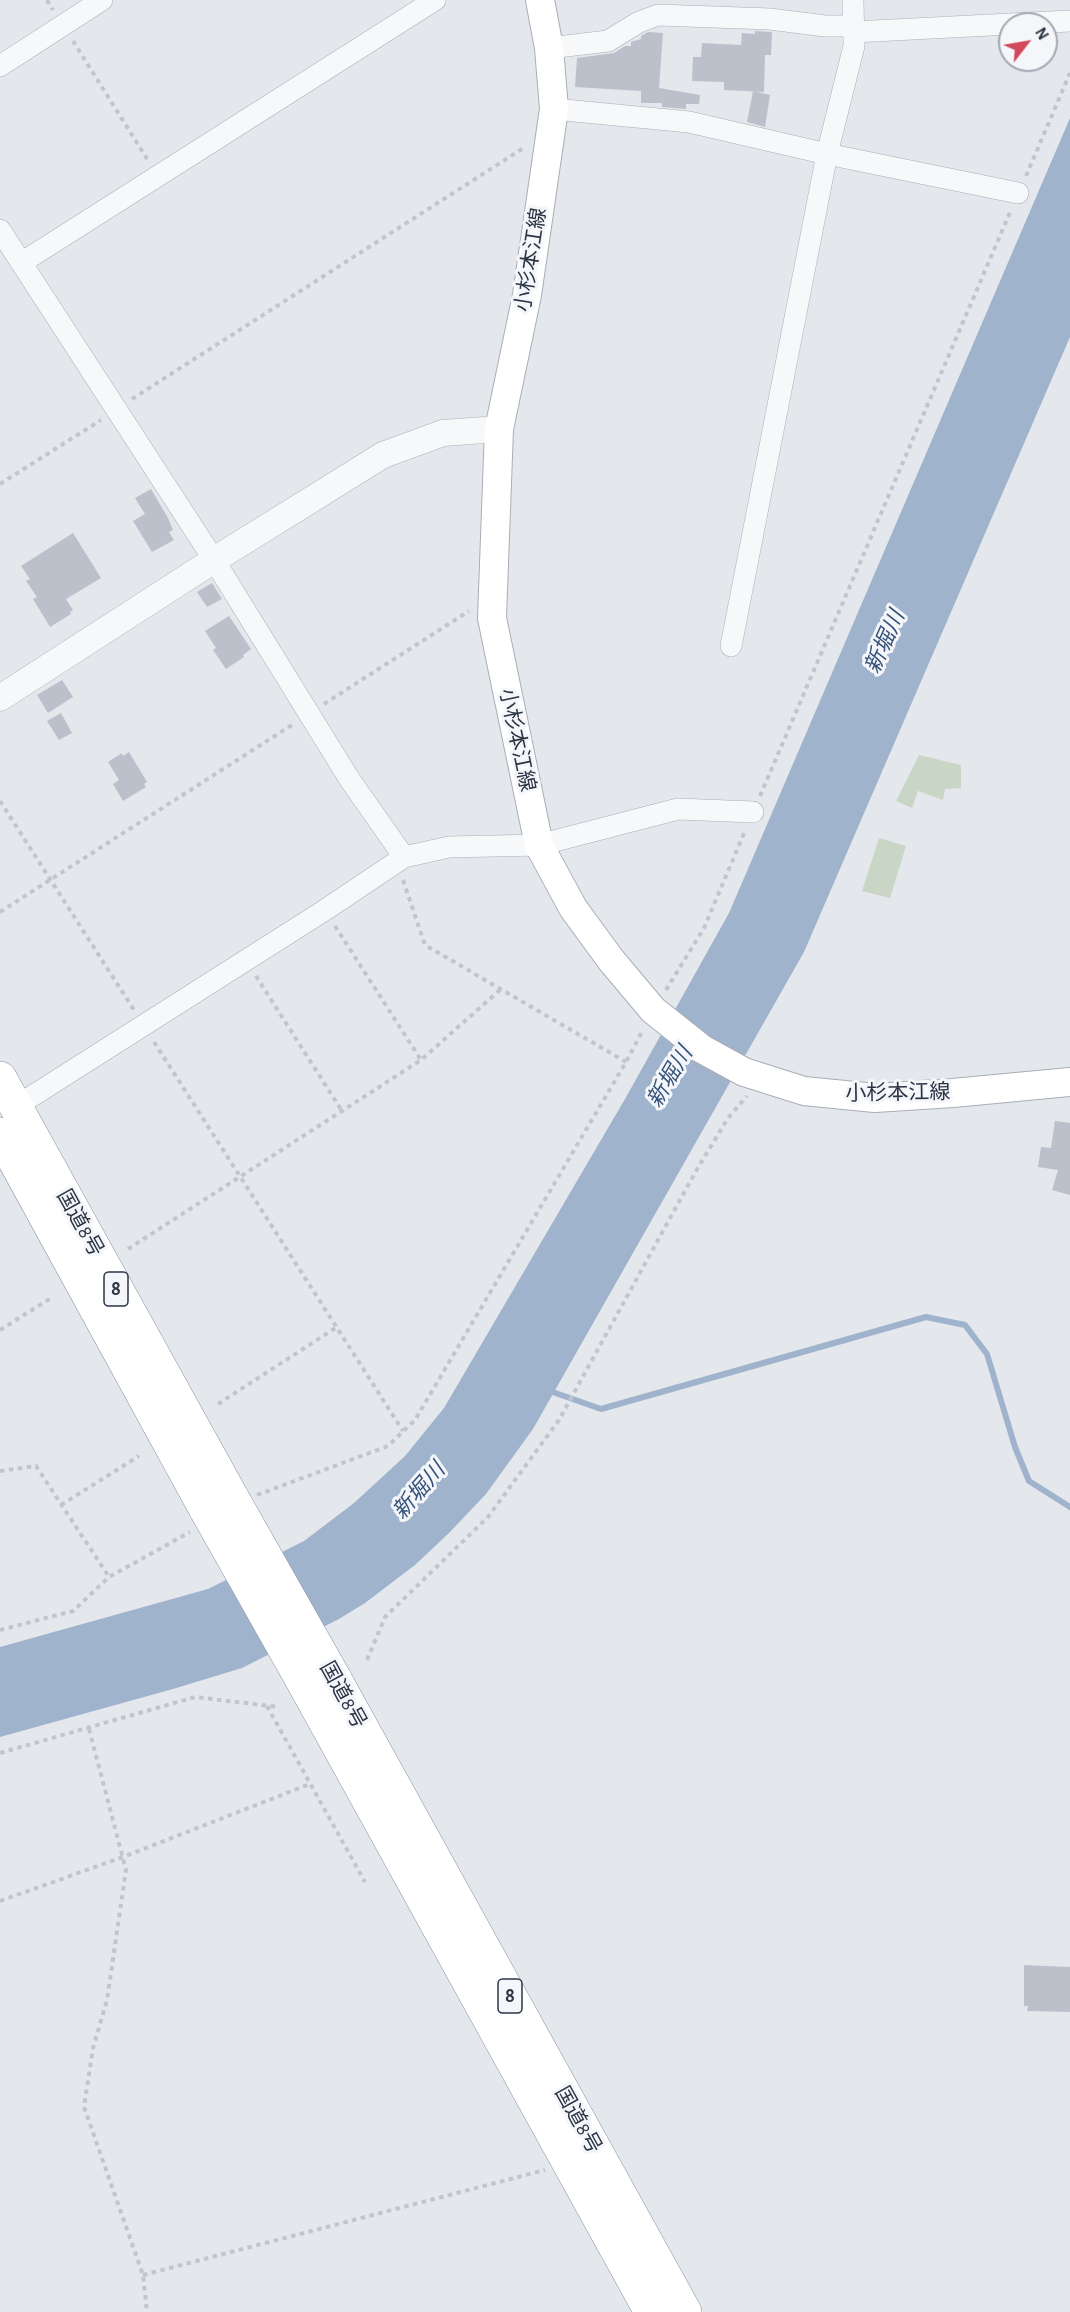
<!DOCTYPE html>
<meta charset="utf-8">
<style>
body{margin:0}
#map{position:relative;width:1070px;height:2312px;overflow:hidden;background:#e4e7ec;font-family:"Alegreya Sans",sans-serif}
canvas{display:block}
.north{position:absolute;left:998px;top:12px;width:60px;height:60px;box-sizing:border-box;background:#f4f6f9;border:2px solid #a4a8b1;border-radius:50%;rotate:59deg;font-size:16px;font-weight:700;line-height:24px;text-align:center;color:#2b3445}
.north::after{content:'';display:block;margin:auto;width:21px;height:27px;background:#d1495b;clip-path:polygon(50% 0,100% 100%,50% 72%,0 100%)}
</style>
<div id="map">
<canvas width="1070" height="2312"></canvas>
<div class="north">N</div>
</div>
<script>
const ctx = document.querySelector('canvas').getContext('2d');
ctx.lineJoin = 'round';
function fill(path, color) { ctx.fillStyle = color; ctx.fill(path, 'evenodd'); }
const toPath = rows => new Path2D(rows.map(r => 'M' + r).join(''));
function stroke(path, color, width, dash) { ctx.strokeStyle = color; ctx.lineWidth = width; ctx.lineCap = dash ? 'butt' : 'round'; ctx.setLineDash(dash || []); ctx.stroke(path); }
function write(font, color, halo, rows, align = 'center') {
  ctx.font = font + ' "Alegreya Sans","Noto Sans JP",sans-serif'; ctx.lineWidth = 6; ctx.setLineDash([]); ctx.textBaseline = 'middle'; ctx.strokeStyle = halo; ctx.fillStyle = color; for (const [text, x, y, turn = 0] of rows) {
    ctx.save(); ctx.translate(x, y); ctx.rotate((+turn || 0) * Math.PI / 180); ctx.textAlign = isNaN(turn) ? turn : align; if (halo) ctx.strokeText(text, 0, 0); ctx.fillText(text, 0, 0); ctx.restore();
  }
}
fill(toPath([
 [919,755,961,765,961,788,945,789,943,800,918,791,912,808,896,801],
 [879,838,906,846,890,898,862,891]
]), '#c9d6c5');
fill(toPath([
 [1070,118,1070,337,804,952,533,1429,486,1494,449,1533,415,1565,365,1603,339,1619,242,1668,173,1689,0,1737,0,1647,208,1589,304,1541,354,1503,405,1456,444,1408,625,1099,729,913]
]), '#9fb4cc');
stroke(toPath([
 [547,1390,601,1409,926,1317,965,1325,987,1354,1015,1447,1029,1481,1070,1507]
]), '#9fb4cc', 6);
fill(toPath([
 [755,31,772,32,771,55,765,55,764,92,724,90,724,82,692,81,693,57,701,57,702,43,741,45,742,33,755,34],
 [648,32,663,33,659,88,700,95,699,104,686,104,686,109,662,107,662,103,641,103,641,91,575,87,577,58,614,53,625,46,631,46,631,42,641,39,641,36],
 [753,91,770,95,765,127,747,122],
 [151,489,168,518,173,530,169,532,174,540,152,552,133,521,145,514,135,498],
 [73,533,101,578,66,599,73,610,70,612,71,614,50,627,33,599,37,597,26,581,30,579,21,566],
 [212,583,222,599,207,607,197,592],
 [229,616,251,649,243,655,244,657,226,669,213,650,216,648,205,631],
 [62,680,73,697,48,713,37,695],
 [61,713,72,733,59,740,47,721],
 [129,752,147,782,144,784,146,787,123,801,113,784,119,780,108,762,122,753,123,756],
 [1055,1121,1070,1123,1070,1195,1052,1190,1058,1170,1038,1167,1041,1147,1051,1148],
 [1024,1965,1070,1967,1070,2012,1027,2011,1028,2006,1024,2006]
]), '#bbc0ca');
const minor = toPath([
 [1010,24,1070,21],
 [854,32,1010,24],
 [549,48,608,41,639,22,658,15,770,19,825,26,854,26],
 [0,66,102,0],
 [554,109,689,122,827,154,1018,193],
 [0,230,214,560,350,780,404,857],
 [21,263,435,0],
 [731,646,827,154,854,46,853,0],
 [15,1107,325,910,404,857,449,847,539,845,678,809,753,812]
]);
const tertiary = toPath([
 [0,698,214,560,383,455,443,433,499,429]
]);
const secondary = toPath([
 [540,0,549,48,554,109,527,295,499,429,492,618,539,845,573,908,611,960,653,1010,702,1049,744,1072,804,1091,875,1098,953,1093,1070,1082]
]);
const trunk = toPath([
 [0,1078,233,1499],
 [0,1134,206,1510],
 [335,1679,685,2312],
 [308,1691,651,2312]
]);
stroke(minor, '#a9aeb7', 22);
stroke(tertiary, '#a9aeb7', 27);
stroke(secondary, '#a9aeb7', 30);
stroke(trunk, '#8b94a3', 34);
stroke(toPath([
 [47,0,53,10],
 [73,41,149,162],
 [1026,176,1070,73],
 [132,399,525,147],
 [0,484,101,420],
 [324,704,469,611],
 [760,796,1011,210],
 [0,801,134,1010],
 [403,880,425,945,626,1062],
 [0,912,295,723],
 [335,926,421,1060],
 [256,976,342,1111],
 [666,990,704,928,745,831],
 [154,1042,403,1431],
 [128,1249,421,1060,501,989],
 [0,1330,51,1298],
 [218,1404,337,1327],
 [0,1471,36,1466,109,1577],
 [257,1495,388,1446,415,1420,626,1062,643,1030],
 [61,1505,139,1456],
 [0,1630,73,1611,109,1577,190,1532],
 [367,1660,385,1617,488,1517,559,1420,696,1171,728,1118,747,1096],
 [267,1706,365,1882],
 [89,1729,126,1870,107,2000,93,2048,84,2107,143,2275,147,2312],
 [0,1753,195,1697,279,1707],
 [0,1901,123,1857,310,1784],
 [143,2275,545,2170]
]), '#c2c5cb', 4, [4.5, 4.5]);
stroke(minor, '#f7f8fa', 21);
stroke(tertiary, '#f7f8fa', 26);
stroke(secondary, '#fff', 28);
stroke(trunk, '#fff', 33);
const trunkBridge = toPath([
 [233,1499,335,1679],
 [206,1510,308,1691]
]);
stroke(trunkBridge, '#8b94a3', 34, []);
stroke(trunkBridge, '#fff', 33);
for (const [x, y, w] of [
 [116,1289,24],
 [510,1996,24]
]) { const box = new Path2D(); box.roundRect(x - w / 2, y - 17, w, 34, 4.5); ctx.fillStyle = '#f4f6f9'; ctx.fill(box); stroke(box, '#2b3445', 1.5); }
write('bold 20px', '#2b3445', null, [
 ["8",116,1289],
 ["8",510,1996]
]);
write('21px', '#2b3445', '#f4f6f9', [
 ["小杉本江線",531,260,-81],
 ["小杉本江線",517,740,78],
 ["小杉本江線",898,1093,-1],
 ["国道8号",80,1223,61],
 ["国道8号",343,1695,61],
 ["国道8号",578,2120,61]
]);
write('italic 22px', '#34527a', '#f4f6f9', [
 ["新堀川",885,642,-66],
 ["新堀川",670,1077,-59],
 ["新堀川",419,1491,-49]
]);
</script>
